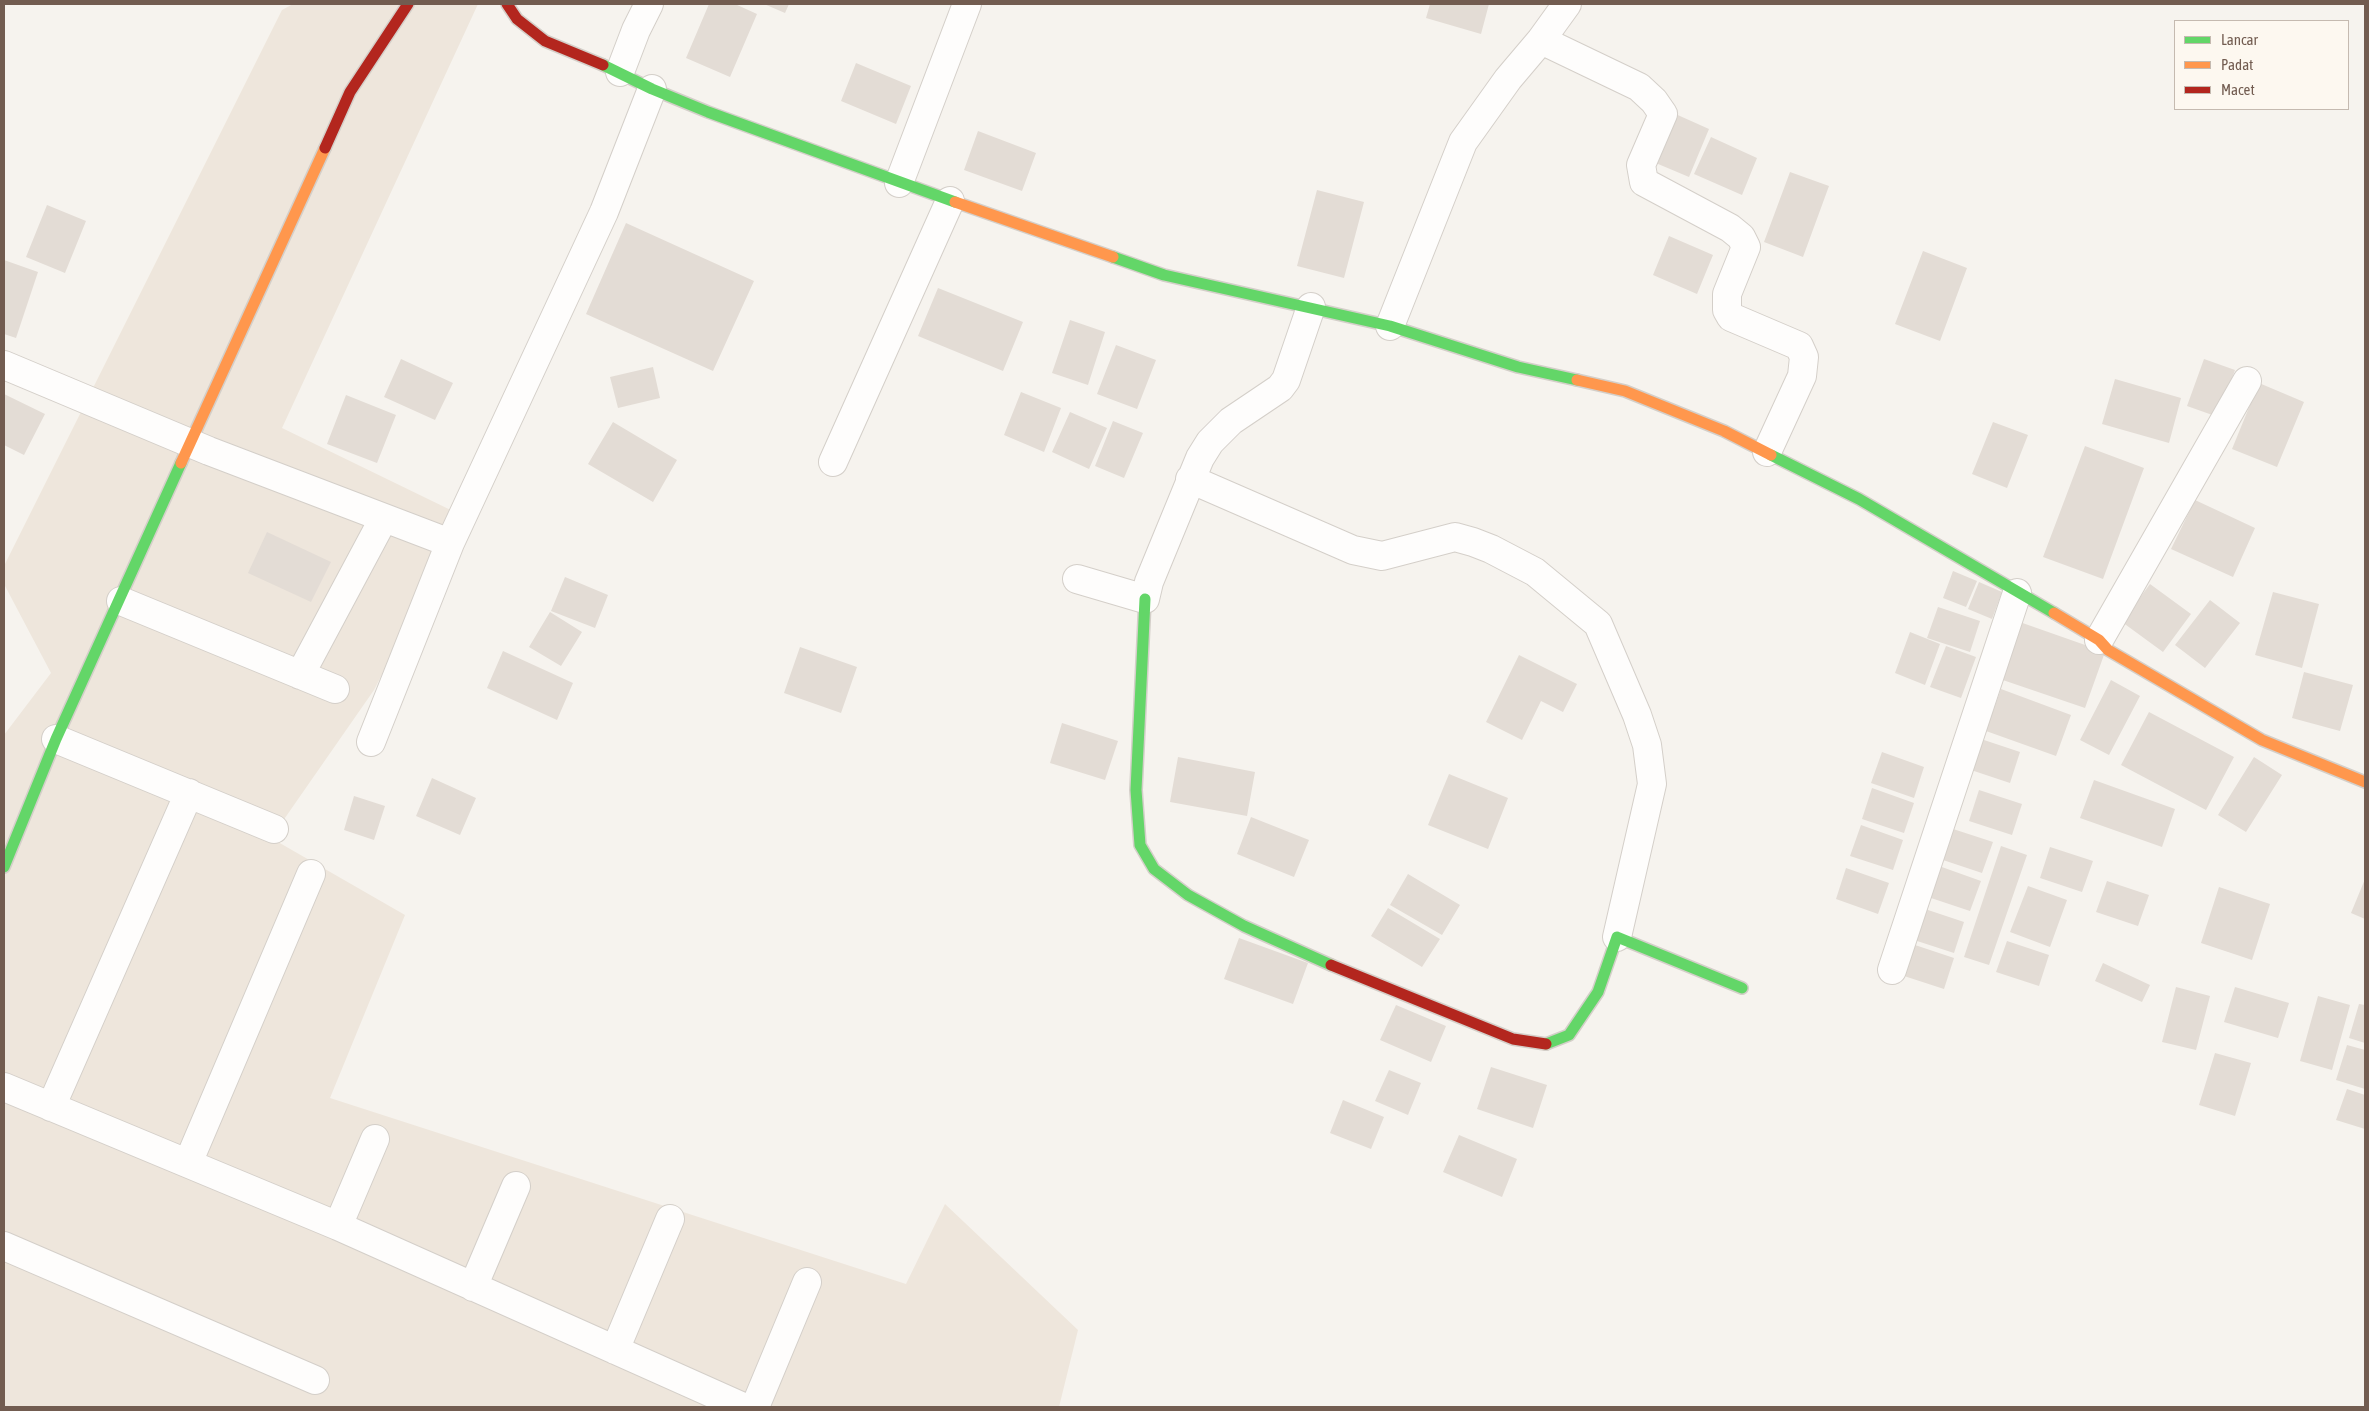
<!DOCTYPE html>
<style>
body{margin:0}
#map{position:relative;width:2369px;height:1411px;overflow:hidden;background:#f6f3ee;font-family:"Asap Condensed",sans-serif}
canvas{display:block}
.frame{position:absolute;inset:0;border:5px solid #725c50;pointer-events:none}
.legend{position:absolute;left:2174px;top:20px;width:175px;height:90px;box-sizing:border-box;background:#fdf8f0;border:1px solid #c5bab0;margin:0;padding:6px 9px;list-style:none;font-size:15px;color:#725c50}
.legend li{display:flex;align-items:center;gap:10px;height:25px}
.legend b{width:25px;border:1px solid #c5bab0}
</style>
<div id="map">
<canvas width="2369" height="1411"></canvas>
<div class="frame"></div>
<ul class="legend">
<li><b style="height:6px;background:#63d668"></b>Lancar</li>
<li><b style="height:6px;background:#ff974d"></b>Padat</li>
<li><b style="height:6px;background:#b3261e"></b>Macet</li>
</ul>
</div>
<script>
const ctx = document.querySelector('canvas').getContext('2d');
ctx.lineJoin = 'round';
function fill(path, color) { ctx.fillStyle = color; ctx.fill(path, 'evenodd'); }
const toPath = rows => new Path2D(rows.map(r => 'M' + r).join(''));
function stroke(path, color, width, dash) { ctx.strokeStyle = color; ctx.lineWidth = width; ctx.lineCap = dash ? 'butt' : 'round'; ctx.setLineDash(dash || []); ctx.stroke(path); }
fill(toPath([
 [293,4,478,4,282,428,463,516,374,690,271,838,405,915,330,1098,906,1284,945,1204,1078,1330,1059,1407,4,1407,4,735,51,673,4,584,4,566,282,10]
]), '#eee6dc');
fill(toPath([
 [709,4,735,4,757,14,730,77,686,58],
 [764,4,789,4,785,13],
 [1430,4,1489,4,1481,34,1426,18],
 [856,63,911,86,896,124,841,101],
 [1671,112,1709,129,1689,177,1651,161],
 [978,131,1036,153,1022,191,964,170],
 [1711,137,1757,158,1742,195,1694,174],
 [1790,172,1829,186,1803,257,1764,242],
 [1317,190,1364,202,1344,278,1297,266],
 [47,205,86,221,65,273,26,257],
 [626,223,754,281,713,371,586,314],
 [1669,236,1713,255,1697,294,1653,275],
 [1923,251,1967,268,1940,341,1895,324],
 [4,260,38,272,16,338,4,334],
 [938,288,1023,322,1003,371,918,336],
 [1070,320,1105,332,1088,385,1052,373],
 [1116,345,1156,360,1137,409,1097,394],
 [401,359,453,383,435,420,384,397],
 [2204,359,2235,370,2218,417,2187,406],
 [653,367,660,398,618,408,610,377],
 [2115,379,2181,398,2169,443,2102,424],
 [2259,383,2304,402,2277,467,2232,449],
 [1021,392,1061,408,1044,452,1004,435],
 [4,394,45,414,24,455,4,445],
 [346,395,396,415,377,463,327,444],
 [1070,412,1107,428,1089,469,1052,452],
 [1113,421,1143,433,1124,478,1095,466],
 [613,422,677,460,653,502,588,464],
 [1993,422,2028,435,2007,488,1972,474],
 [2085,446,2144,468,2103,579,2043,557],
 [2195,500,2255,528,2233,577,2171,549],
 [267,532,331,562,311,602,248,573],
 [1953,571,1977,581,1966,607,1943,598],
 [565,577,608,595,595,628,551,611],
 [1979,582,2002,592,1992,619,1968,609],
 [2150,584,2191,614,2163,652,2122,622],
 [2273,592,2319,604,2302,668,2255,655],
 [2210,600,2240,623,2205,668,2175,645],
 [1938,607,1980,621,1970,652,1927,638],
 [550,612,582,632,561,666,529,647],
 [2014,620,2105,652,2085,708,1994,677],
 [1910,632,1940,644,1925,685,1895,673],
 [1946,646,1976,657,1961,698,1930,687],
 [800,647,857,667,841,713,784,693],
 [503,651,573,683,557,720,487,688],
 [1519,655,1577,684,1563,712,1541,701,1522,740,1486,722],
 [2304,672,2353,685,2340,731,2292,718],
 [2111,680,2140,696,2109,755,2080,740],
 [2001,689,2071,715,2056,756,1986,731],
 [2149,712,2234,757,2206,810,2121,765],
 [1062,723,1118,741,1105,780,1050,763],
 [1978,738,2020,752,2010,783,1968,769],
 [1882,752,1924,767,1914,798,1871,783],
 [1178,757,1255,772,1247,816,1170,802],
 [2254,757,2282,775,2246,832,2218,815],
 [1449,774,1508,798,1488,849,1428,825],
 [432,778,476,798,460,835,416,816],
 [2094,780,2175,809,2162,847,2080,818],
 [1872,788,1914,803,1904,833,1862,819],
 [1979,790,2022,804,2012,835,1969,821],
 [354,796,385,806,374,840,344,830],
 [1251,817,1309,840,1294,877,1237,854],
 [1861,825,1903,840,1893,870,1850,856],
 [1950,828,1993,842,1982,873,1940,859],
 [2001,846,2027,855,1989,965,1964,957],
 [2050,847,2093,861,2082,892,2040,878],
 [1939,866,1981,881,1970,911,1928,897],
 [1846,868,1889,883,1878,914,1836,899],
 [1408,874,1460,905,1442,935,1390,905],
 [2365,879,2365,919,2351,913],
 [2107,881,2149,895,2138,926,2096,912],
 [2028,886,2067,900,2050,947,2010,932],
 [2219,887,2270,904,2252,960,2201,943],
 [1388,908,1440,939,1422,967,1371,936],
 [1922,908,1964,922,1954,953,1911,939],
 [1239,938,1308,963,1293,1004,1224,979],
 [2007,941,2049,955,2039,986,1996,972],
 [1912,944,1954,958,1944,989,1901,975],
 [2103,963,2150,985,2142,1002,2095,981],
 [2176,987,2210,996,2196,1050,2162,1042],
 [2235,987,2289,1003,2278,1038,2224,1022],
 [2318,996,2350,1005,2332,1070,2300,1061],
 [2359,1004,2365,1005,2365,1043,2349,1038],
 [1396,1005,1446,1026,1431,1062,1380,1040],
 [2347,1045,2365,1050,2365,1089,2336,1080],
 [2215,1053,2251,1063,2235,1116,2199,1105],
 [1491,1067,1547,1085,1533,1128,1477,1109],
 [1389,1070,1421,1083,1408,1115,1375,1101],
 [2347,1089,2365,1095,2365,1129,2336,1120],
 [1343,1100,1384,1117,1371,1149,1330,1133],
 [1459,1135,1517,1159,1502,1197,1443,1172]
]), '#e3dcd5');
const street = toPath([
 [1541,40,1639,87,1654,101,1663,114,1641,165,1644,182,1730,228,1741,237,1746,247,1727,294,1727,310,1731,317,1799,346,1804,357,1802,376,1767,452],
 [620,72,636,30,649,4],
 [899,183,967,4],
 [1390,326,1463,142,1508,79,1541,40,1567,4],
 [4,365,209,451,450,543],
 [833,462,950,201],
 [1190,479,1353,550,1382,556,1455,537,1473,542,1491,549,1535,572,1598,624,1637,715,1647,745,1652,784,1617,937],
 [1077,579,1145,599,1149,582,1200,458,1210,442,1231,421,1280,388,1286,380,1311,307],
 [121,601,335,689],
 [2099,640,2247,381],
 [300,675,378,529],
 [56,739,274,829],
 [371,742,450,543,604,212,652,89],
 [1892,970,2017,593],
 [4,1087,338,1226,375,1139],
 [51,1107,189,793],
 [188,1163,311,874],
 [338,1226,743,1407],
 [4,1246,315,1380],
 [473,1287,516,1186],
 [615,1350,670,1219],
 [755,1407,807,1282]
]);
const fast = toPath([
 [603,65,652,89,708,112,955,202],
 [1113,257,1164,275,1390,326,1518,367,1577,380],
 [1771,455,1859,499,2054,613],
 [1145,599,1136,790,1140,845,1154,869,1188,895,1244,926,1331,965],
 [4,867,56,739,181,463],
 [1546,1044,1569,1035,1598,992,1617,937,1742,988]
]);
const slow = toPath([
 [955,202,1113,257],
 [1577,380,1625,391,1724,431,1771,455],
 [181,463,325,148],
 [2054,613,2099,640,2108,650,2262,740,2365,782]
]);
const jam = toPath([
 [507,4,517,19,545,41,603,65],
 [325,148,350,92,408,4],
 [1331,965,1513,1039,1546,1044]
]);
stroke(street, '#d4cfc9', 30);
stroke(fast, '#d4cfc9', 14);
stroke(slow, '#d4cfc9', 14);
stroke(jam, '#d4cfc9', 14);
stroke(street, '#fefdfc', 28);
stroke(fast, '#63d668', 11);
stroke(slow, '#ff974d', 11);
stroke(jam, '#b3261e', 11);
</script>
